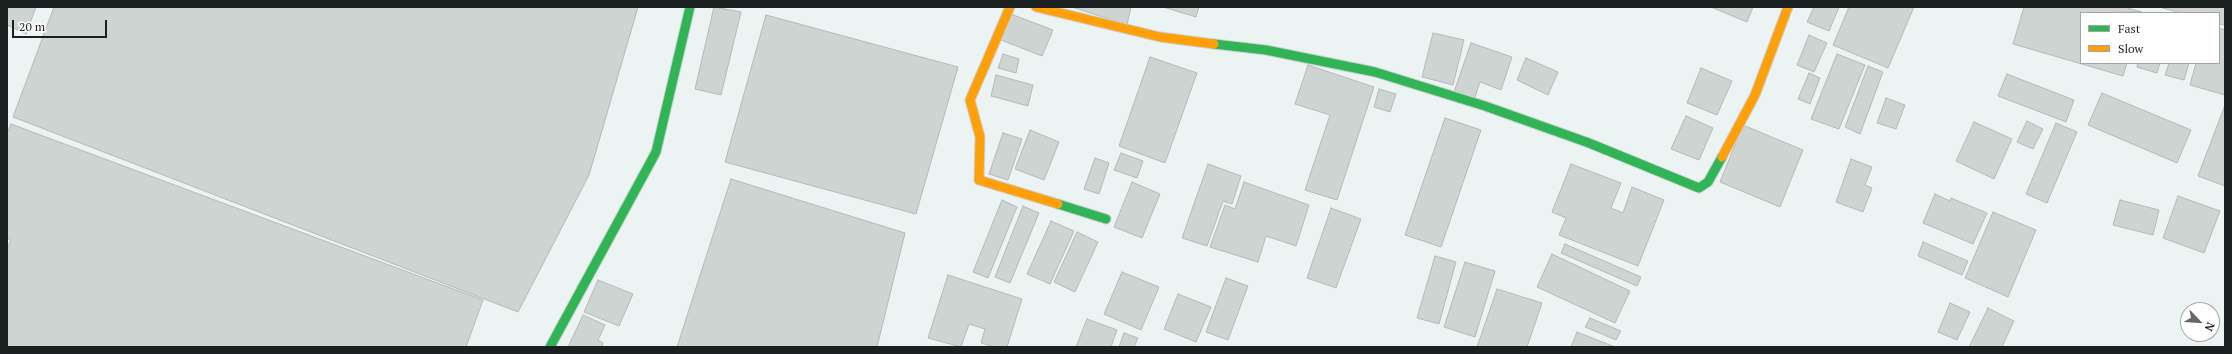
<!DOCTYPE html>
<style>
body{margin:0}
#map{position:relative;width:2232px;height:354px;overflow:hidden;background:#ecf4f3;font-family:"PT Serif",serif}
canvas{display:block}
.frame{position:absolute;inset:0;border:8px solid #1a1f1f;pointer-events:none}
.legend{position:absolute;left:2080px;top:12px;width:140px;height:52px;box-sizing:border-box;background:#fff;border:1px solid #a3a5a5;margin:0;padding:5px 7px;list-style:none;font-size:12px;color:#1a1f1f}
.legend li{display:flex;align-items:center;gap:8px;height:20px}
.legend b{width:20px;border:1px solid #a3a5a5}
.north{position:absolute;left:2180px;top:302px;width:40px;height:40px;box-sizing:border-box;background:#fff;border:1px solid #a3a5a5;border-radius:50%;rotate:115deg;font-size:11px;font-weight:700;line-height:16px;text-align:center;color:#1a1f1f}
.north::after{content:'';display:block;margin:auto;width:14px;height:18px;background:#646a69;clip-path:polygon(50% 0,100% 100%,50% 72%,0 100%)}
.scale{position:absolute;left:12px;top:20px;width:95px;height:18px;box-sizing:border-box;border:2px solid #1a1f1f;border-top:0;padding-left:5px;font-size:12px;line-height:14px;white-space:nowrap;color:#1a1f1f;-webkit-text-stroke:3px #fff;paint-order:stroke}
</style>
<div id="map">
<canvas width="2232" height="354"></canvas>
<div class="frame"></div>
<ul class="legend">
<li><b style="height:5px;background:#30b455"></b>Fast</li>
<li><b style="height:5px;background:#ff9f0a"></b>Slow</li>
</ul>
<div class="north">N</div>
<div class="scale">20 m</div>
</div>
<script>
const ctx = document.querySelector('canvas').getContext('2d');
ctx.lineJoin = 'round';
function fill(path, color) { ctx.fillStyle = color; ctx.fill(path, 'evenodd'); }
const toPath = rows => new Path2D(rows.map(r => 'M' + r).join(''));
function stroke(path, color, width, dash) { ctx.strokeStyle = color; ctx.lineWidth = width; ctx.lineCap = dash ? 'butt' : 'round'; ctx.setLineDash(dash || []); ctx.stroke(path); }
const building = toPath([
 [7,7,36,7,26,34,7,25,7,7],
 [54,7,638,7,589,175,518,312,13,117,54,7],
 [714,7,741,12,721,95,695,89,714,7],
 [1072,7,1131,7,1127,25,1072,7],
 [1163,7,1199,7,1196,17,1163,7],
 [1711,7,1753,7,1747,22,1711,7],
 [1814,7,1839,7,1829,31,1807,22,1814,7],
 [1849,7,1914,7,1888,68,1833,45,1849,7],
 [2024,7,2124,7,2142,12,2081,13,2081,63,2127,63,2123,76,2013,44,2024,7],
 [2159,7,2225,7,2225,25,2219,24,2219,13,2181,13,2159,7],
 [1011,14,1053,30,1042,56,1001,40,1011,14],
 [766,15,958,67,916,214,725,162,766,15],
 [2219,28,2225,30,2225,95,2190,85,2196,63,2219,63,2219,28],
 [1433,33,1464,40,1453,85,1422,77,1433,33],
 [1809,35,1827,43,1814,72,1797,65,1809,35],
 [1471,43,1512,57,1501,90,1480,82,1474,100,1454,92,1471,43],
 [1003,54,1019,59,1016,73,998,68,1003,54],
 [1837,54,1865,65,1839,129,1811,119,1837,54],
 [1150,57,1197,73,1165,163,1119,146,1150,57],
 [1526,58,1558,72,1548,95,1517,80,1526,58],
 [2138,63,2160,63,2157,73,2137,67,2138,63],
 [2169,63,2189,63,2184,80,2165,75,2169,63],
 [1308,65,1374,87,1337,200,1305,190,1330,115,1295,104,1308,65],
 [1868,66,1883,72,1860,134,1845,127,1868,66],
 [1701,68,1732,81,1717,115,1687,103,1701,68],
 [1809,73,1820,78,1810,104,1798,99,1809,73],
 [2007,74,2074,100,2066,122,1998,96,2007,74],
 [996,75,1033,85,1028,106,991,96,996,75],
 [1379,89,1396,94,1390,112,1374,107,1379,89],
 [2102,93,2191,130,2177,163,2088,125,2102,93],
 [1886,98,1905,105,1896,129,1877,123,1886,98],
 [2225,105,2225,186,2198,176,2225,105],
 [1686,116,1713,128,1699,160,1671,149,1686,116],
 [1445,118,1481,130,1441,247,1405,235,1445,118],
 [2027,121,2043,129,2033,149,2017,142,2027,121],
 [1974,122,2012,139,1994,179,1956,161,1974,122],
 [2056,123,2077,132,2047,203,2026,194,2056,123],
 [11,124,483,300,466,347,7,347,7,249,11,240,7,238,7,134,11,124],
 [1743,125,1803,150,1780,207,1720,182,1743,125],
 [1030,130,1059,142,1044,180,1015,169,1030,130],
 [1003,133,1022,139,1008,180,989,174,1003,133],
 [1121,153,1143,161,1137,178,1114,170,1121,153],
 [1095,158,1109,163,1099,194,1084,189,1095,158],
 [1851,159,1872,167,1865,185,1872,188,1863,212,1836,202,1851,159],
 [1208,164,1241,176,1232,204,1223,201,1207,246,1182,238,1208,164],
 [1571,164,1621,183,1611,208,1623,213,1632,187,1664,200,1638,266,1559,235,1566,218,1552,212,1571,164],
 [731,179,905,233,877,347,677,347,731,179],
 [1132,182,1160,194,1142,238,1114,227,1132,182],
 [1244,182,1309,205,1296,246,1266,236,1258,262,1210,247,1225,205,1235,209,1244,182],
 [1935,194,1950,201,1951,198,1987,213,1973,244,1923,223,1935,194],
 [2178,196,2220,211,2204,253,2163,238,2178,196],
 [1002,200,1017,207,988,278,973,272,1002,200],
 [2120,200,2159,210,2153,235,2113,225,2120,200],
 [1023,206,1039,213,1010,283,995,277,1023,206],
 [1331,208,1361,219,1336,288,1307,278,1331,208],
 [1993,212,2036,230,2008,297,1965,278,1993,212],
 [1051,221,1074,231,1050,284,1027,274,1051,221],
 [1077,232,1098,242,1075,292,1054,282,1077,232],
 [1923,242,1968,261,1962,275,1918,256,1923,242],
 [1565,244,1641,277,1637,286,1561,253,1565,244],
 [1552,254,1630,291,1615,323,1537,287,1552,254],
 [1435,256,1456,262,1439,324,1417,318,1435,256],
 [1465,262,1495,271,1475,337,1444,327,1465,262],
 [1122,272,1159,287,1141,330,1104,314,1122,272],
 [948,275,1022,299,1007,347,995,347,981,343,985,329,969,324,961,347,928,338,948,275],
 [1226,278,1248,286,1228,340,1206,332,1226,278],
 [598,280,633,294,619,326,584,312,598,280],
 [1497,289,1542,303,1527,347,1477,347,1497,289],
 [1178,294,1211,307,1196,342,1164,329,1178,294],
 [1950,303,1970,312,1957,340,1938,332,1950,303],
 [1988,308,2014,321,2002,347,1969,347,1988,308],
 [583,315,605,325,598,340,603,343,602,347,568,347,583,315],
 [1590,318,1621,331,1616,340,1585,327,1590,318],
 [1087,319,1117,330,1111,347,1076,347,1087,319],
 [1577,332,1615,347,1571,347,1577,332],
 [1124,333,1138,338,1134,347,1119,347,1124,333]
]);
fill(building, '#ced4d2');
stroke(building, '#b4b9b8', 1);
const fast = toPath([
 [1214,44,1266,50,1375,72,1485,106,1589,143,1699,188,1708,182,1722,157],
 [1058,204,1106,219],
 [550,347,656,152,690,7]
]);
const slow = toPath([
 [1010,7,970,100,980,137,979,180,1058,204],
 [1036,7,1160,37,1214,44],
 [1722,157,1755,95,1788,7]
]);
stroke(fast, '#cbd1d0', 11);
stroke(slow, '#cbd1d0', 11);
stroke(fast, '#30b455', 9);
stroke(slow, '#ff9f0a', 9);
</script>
